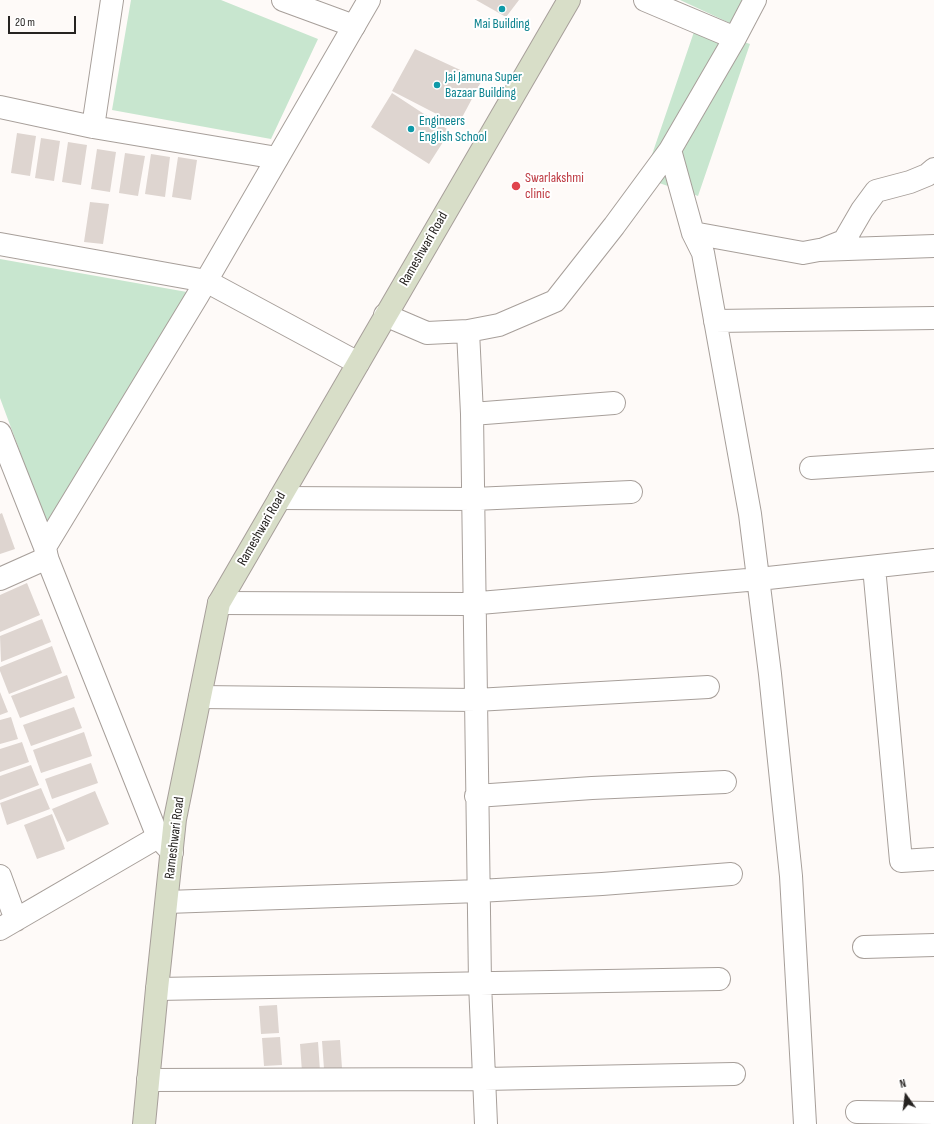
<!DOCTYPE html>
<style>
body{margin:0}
#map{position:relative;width:934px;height:1124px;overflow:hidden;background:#fefaf8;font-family:"Sofia Sans Condensed",sans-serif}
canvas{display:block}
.north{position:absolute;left:886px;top:1076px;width:40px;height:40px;-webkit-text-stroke:3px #fff;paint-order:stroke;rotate:346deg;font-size:11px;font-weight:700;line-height:16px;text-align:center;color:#262321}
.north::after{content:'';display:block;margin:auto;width:14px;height:18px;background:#262321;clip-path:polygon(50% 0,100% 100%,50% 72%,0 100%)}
.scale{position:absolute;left:8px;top:16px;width:68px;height:18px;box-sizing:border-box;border:2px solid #262321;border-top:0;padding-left:5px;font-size:12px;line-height:14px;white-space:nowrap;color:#262321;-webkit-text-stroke:3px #fff;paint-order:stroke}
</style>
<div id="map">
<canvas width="934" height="1124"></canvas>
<div class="north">N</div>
<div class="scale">20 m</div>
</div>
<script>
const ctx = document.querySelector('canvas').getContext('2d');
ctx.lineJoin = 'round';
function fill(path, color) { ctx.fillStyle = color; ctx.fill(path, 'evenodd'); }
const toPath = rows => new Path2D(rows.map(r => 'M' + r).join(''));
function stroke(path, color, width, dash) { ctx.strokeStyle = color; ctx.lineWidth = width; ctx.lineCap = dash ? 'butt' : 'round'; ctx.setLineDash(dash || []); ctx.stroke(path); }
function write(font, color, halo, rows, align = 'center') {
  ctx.font = font + ' "Sofia Sans Condensed",sans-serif'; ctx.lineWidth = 4; ctx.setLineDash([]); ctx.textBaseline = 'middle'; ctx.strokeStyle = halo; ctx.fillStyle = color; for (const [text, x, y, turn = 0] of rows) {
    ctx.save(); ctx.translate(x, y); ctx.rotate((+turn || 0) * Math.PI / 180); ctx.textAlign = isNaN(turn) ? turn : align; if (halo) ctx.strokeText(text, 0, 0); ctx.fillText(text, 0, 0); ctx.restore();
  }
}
fill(toPath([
 [131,0,221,0,318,39,271,139,112,110],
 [680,0,747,0,734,25],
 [696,26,750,44,698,196,644,178],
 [0,259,187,292,49,530,0,398]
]), '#c8e6cf');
fill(toPath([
 [476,0,519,0,506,17],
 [415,49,482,80,458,125,392,91],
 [392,93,450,131,429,164,371,127],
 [17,133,36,136,30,176,11,173],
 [41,138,60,141,54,181,35,178],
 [68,142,87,145,81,185,62,182],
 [97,149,116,152,110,192,91,189],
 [125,153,145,156,138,196,119,193],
 [151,154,170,157,165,197,145,194],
 [178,157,197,160,191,200,172,197],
 [90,202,109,204,103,244,84,242],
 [2,513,15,549,0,554,0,514],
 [27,583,40,615,0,632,0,595],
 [42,619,51,642,1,662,0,636],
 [52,646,62,673,9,694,0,671,0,667],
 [67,675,75,698,20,718,11,696],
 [0,692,8,712,0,715],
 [74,707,82,728,31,746,23,725],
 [11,717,18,739,0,744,0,720],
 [84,732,92,756,41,773,33,750],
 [22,742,29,762,0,772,0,749],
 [91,763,98,783,52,799,45,779],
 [31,765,39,785,0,800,0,776],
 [41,788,50,809,7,825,0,803],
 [95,791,109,824,67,842,52,809],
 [52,814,65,849,37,859,24,825],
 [277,1005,279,1033,261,1034,259,1006],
 [280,1037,282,1065,264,1066,262,1038],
 [340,1040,342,1068,324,1069,322,1041],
 [318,1042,320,1071,302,1072,300,1044]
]), '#ded5d0');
const minor = toPath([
 [283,0,354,26],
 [645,0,735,38,755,0],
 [0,107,93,127,277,158],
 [93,127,112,0],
 [670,150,693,233,703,253,750,514,770,674,791,876,805,1124],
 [693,233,803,253,819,250,934,246],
 [0,244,206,281,358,363],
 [824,249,844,241,862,210,876,191,910,182,927,175,934,169],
 [385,315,427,333,468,331,499,325,555,301,614,226,670,150,735,38],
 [715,321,934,318],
 [468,331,472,414,480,983,486,1124],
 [472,414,614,403],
 [811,468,934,460],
 [280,498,474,499,631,492],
 [874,567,901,861,934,859],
 [0,579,47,558],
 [219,603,468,604,759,579,934,560],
 [200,697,476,700,708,687],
 [476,796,592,788,725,782],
 [0,876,16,920],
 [167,902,479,891,602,884,731,874],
 [0,929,158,837],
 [864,947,934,945],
 [157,989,719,979],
 [148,1080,484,1079,734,1074],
 [857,1112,934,1113]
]);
const tertiary = toPath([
 [0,433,45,547,47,558,158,837,172,852],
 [45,547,198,295,369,0]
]);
const secondary = toPath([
 [144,1124,157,989,175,819,219,603,569,0]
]);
stroke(minor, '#a79f9a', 24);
stroke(tertiary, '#a79f9a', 24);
stroke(secondary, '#a79f9a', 24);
stroke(minor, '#fff', 22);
stroke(tertiary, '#fff', 22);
stroke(secondary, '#d8dec8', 22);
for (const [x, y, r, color] of [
 [502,9,4,"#0f9aa8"],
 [437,85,4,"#0f9aa8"],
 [411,129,4,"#0f9aa8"],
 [516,186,5,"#e0444e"]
]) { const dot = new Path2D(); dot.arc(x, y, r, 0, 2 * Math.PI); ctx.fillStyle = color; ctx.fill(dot); stroke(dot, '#fff', 1.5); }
write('14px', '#0d838f', '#fff', [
 ["Mai Building",502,24,"center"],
 ["Jai Jamuna Super",445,77],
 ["Bazaar Building",445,93],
 ["Engineers",419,121],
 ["English School",419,137]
], 'left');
write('14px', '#be3a42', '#fff', [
 ["Swarlakshmi",525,178],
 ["clinic",525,194]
], 'left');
write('14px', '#262321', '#fff', [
 ["Rameshwari Road",424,249,-60],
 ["Rameshwari Road",262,529,-60],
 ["Rameshwari Road",175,838,-83]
]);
</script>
